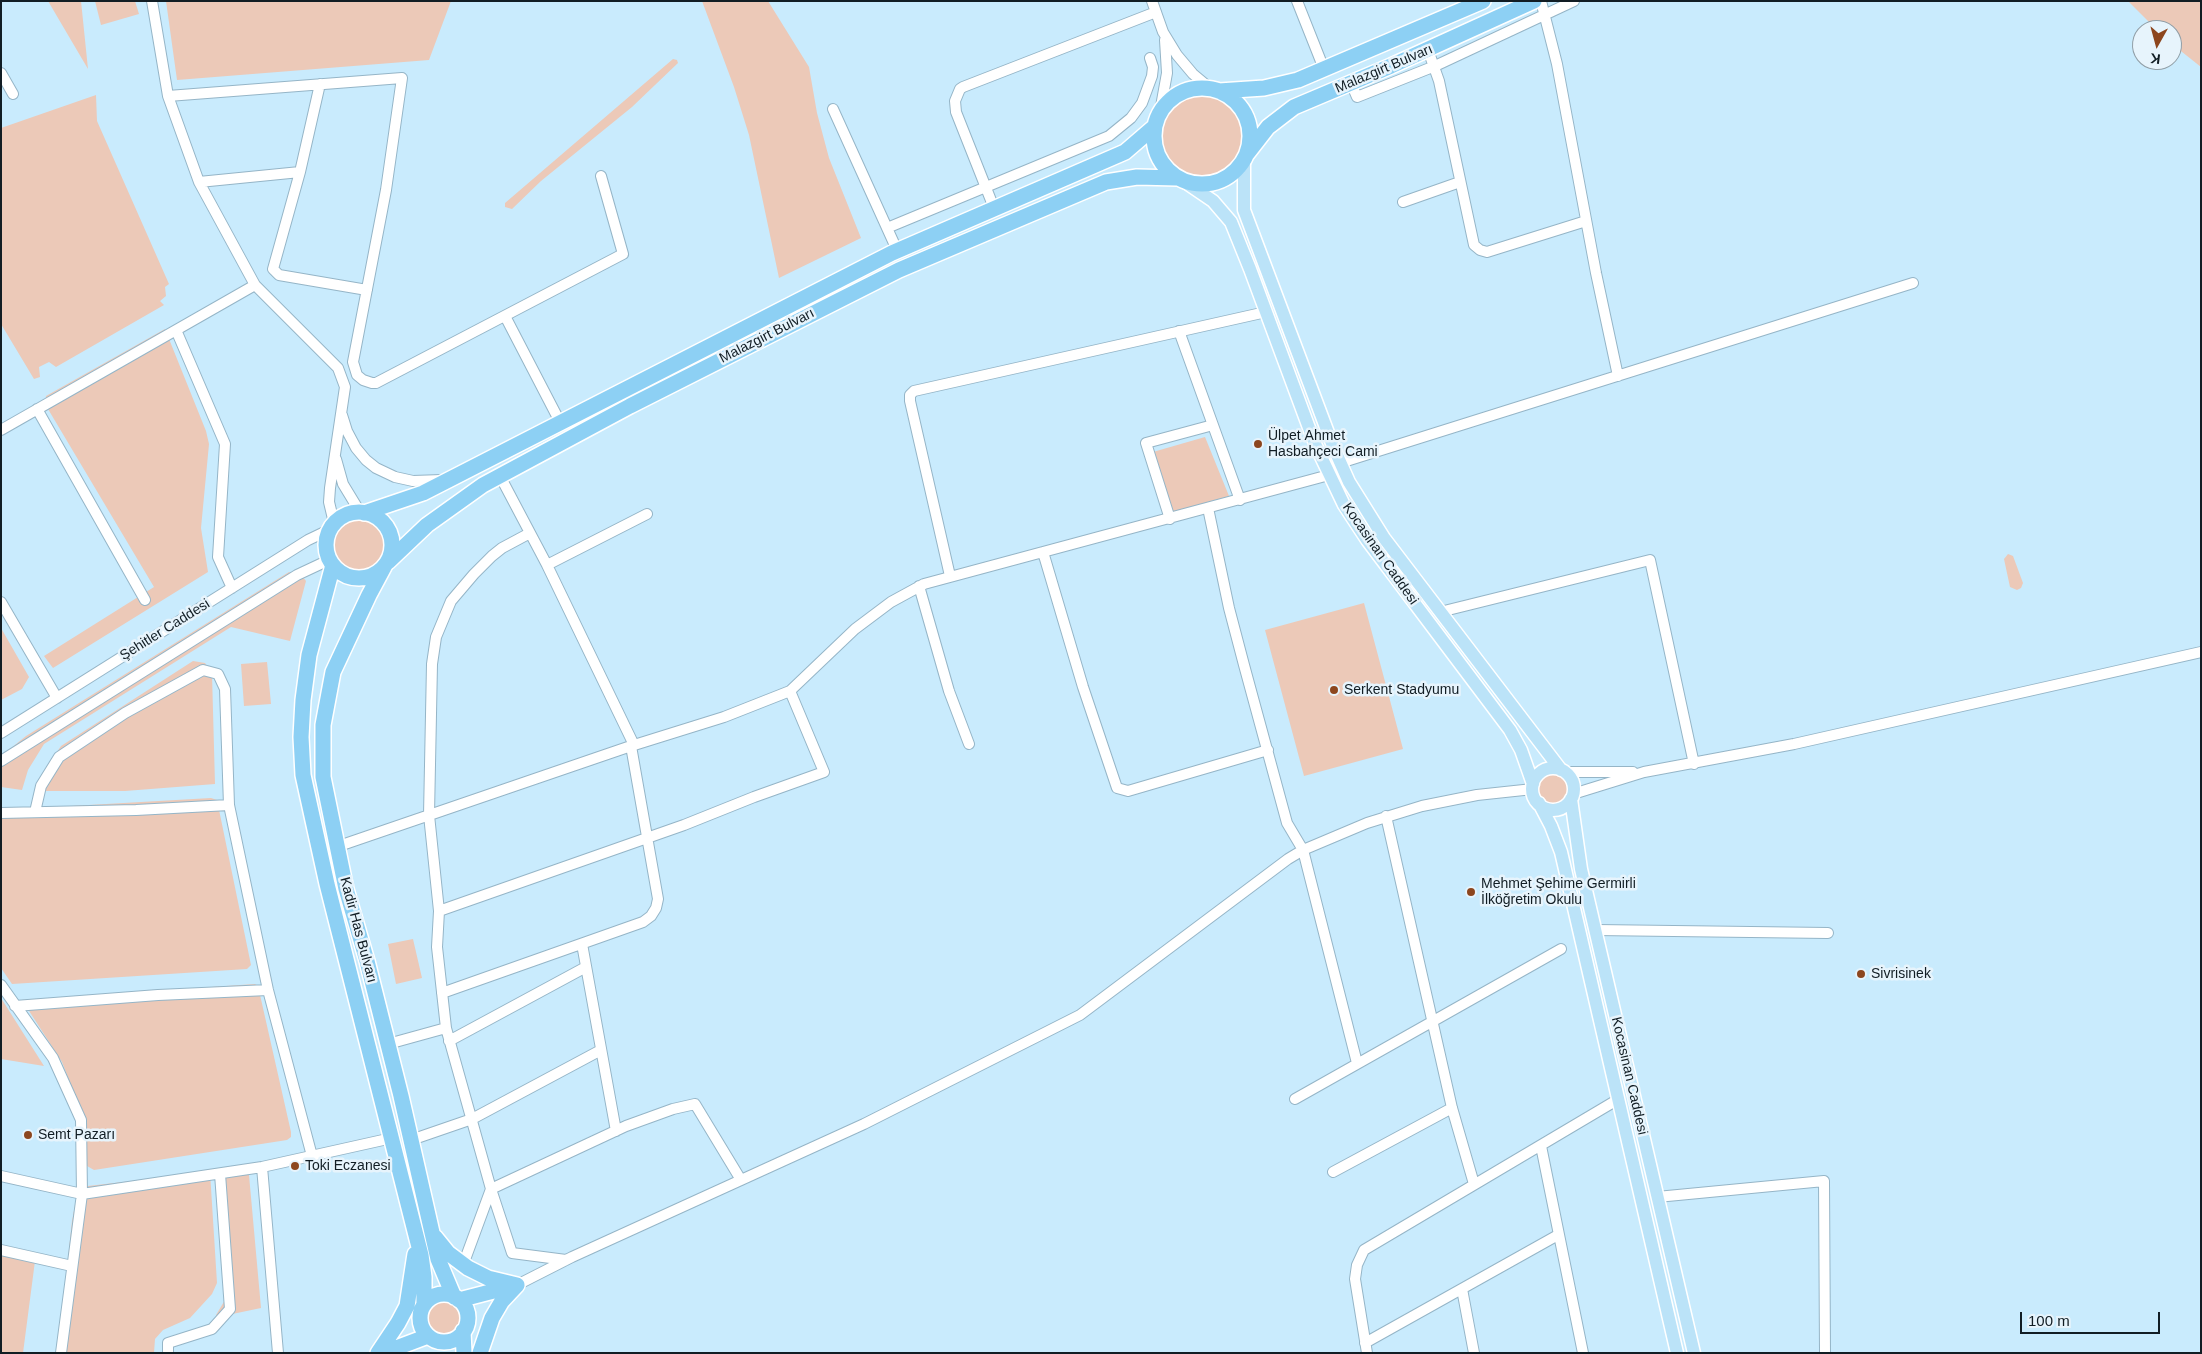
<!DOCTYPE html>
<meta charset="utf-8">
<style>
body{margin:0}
#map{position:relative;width:2202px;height:1354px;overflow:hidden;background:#c9ebfd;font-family:Helvetica,sans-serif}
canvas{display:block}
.frame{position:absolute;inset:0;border:2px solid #111d24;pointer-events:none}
.north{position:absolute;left:2132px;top:20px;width:50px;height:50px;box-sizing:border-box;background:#e7f4fc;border:1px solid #919ea6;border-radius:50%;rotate:187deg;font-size:14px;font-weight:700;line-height:20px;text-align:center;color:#111d24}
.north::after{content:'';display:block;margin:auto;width:18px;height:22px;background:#8c461e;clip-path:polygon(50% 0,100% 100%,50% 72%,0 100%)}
.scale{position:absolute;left:2020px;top:1312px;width:140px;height:22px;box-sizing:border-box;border:2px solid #111d24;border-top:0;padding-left:6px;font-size:15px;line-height:18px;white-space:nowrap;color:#111d24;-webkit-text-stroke:4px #e7f4fc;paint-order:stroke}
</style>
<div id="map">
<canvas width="2202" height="1354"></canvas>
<div class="frame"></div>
<div class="north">K</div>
<div class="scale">100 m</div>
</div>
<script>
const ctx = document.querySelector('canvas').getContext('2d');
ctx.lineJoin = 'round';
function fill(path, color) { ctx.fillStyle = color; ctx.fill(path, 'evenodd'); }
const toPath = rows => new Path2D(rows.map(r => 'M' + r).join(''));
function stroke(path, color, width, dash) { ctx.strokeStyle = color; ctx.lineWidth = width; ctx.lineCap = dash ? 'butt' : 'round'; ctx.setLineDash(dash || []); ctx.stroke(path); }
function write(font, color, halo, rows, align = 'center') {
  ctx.font = font + ' Helvetica,sans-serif'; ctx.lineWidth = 5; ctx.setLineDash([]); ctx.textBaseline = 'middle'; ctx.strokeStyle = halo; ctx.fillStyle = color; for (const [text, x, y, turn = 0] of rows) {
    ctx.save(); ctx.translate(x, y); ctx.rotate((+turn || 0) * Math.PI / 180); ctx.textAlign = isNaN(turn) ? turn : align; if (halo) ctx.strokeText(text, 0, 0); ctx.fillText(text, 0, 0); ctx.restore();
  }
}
fill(toPath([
 [48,1,81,1,88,69],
 [95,1,135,1,139,14,101,25],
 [166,1,451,1,429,60,177,80],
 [702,1,768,1,809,67,817,113,829,158,861,238,779,278,749,135,734,87],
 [2128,1,2201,1,2201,67,2172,44,2172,30,2157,30],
 [673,59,677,60,678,63,632,107,541,181,512,209,505,207,505,203],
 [96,95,97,121,169,284,165,287,166,296,160,301,164,305,56,367,49,362,39,367,40,377,34,379,1,324,1,128],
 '1162 136a40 40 0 1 1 80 0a40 40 0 1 1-80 0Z',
 [165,329,206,431,209,444,201,528,208,572,53,668,44,656,154,587,45,404,46,396],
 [1205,437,1229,496,1173,512,1153,452],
 '333 545a26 26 0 1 1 52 0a26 26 0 1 1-52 0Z',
 [2008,554,2013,556,2023,583,2021,588,2017,590,2010,587,2004,559],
 [289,572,302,576,306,581,290,641,231,627,44,744,28,770,22,790,1,787,1,760,10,749,26,736],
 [1364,603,1403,749,1304,776,1265,630],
 [1,628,29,677,22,689,1,700],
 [193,661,205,663,212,674,215,784,125,791,36,791,42,774,61,746],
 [267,662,271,704,244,706,241,664],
 '1537 789a16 16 0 1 1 32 0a16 16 0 1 1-32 0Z',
 [211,798,217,800,251,965,247,969,12,984,1,968,1,810],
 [413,939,422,978,396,984,388,944],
 [255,984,258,986,291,1132,291,1137,287,1140,94,1170,87,1166,84,1161,84,1120,62,1062,22,1000],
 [1,998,44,1066,1,1059],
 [248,1164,261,1308,218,1317,216,1315,225,1300,224,1169],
 [210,1172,217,1283,212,1294,190,1318,163,1330,155,1339,154,1353,58,1353,72,1221,75,1205,80,1192,88,1186],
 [1,1254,35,1261,23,1353,1,1353],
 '425 1318a19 19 0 1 1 38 0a19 19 0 1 1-38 0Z'
]), '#ecc9b8');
const minor = toPath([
 [152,1,168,96,199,182,255,285,338,368,345,387,330,488,329,502,334,523],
 [1152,1,1163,32,1177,55,1193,74,1211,89],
 [1297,1,1324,69],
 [1541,1,1557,64,1596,273,1618,376],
 [1428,50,1439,81,1474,245,1480,250,1487,252,1586,221],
 [1,73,13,94],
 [1351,83,1357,97,1435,66,1574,1],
 [320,84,300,172,273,269,279,275,367,290],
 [168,96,402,78,386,190,353,362,357,375,363,380,372,383,376,383,623,254,601,176],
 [833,109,897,250],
 [1160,112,1167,73,1165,40],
 [199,182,300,172],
 [1403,202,1460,182],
 [994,208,956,112,955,101,960,89,963,87,1156,12],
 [887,228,1109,136,1131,118,1142,103,1152,76,1153,67,1150,58],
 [505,316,560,422],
 [176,330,225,444,218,557,232,588],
 [1179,331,1240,500],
 [37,409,145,600],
 [342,415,347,431,356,448,366,460,376,468,395,477,413,481,442,480],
 [1,430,255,285],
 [336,459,343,484,360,512],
 [1340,463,1913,283],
 [500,476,547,565,634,745],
 [1208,508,1229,608,1244,665,1287,823,1303,850,1357,1063],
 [1170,519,1146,443,1213,425],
 [1043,552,1083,687,1117,788,1128,791,1268,750],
 [547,565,647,514],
 [950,576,910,401,910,395,914,391,1266,312],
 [919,586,949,691,969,744],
 [1,602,57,698],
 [1440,612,1650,560,1694,764],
 [1,733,308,540,331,529],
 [1,761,297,575,329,560],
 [1566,772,1633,772],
 [1573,794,1644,772,1794,744,2201,652],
 [35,812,41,786,59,757,125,713,203,670,218,674,225,689,229,805,268,990,312,1156],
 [1,813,136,810,229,805],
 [1386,816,1452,1108,1474,1184],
 [336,847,631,746,724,717,790,691,855,629,891,602,924,584,1329,475],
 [439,911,684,825,754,797,824,772,790,691],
 [1596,930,1828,933],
 [582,944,616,1131],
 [1,985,53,1058,81,1120,82,1194,61,1353],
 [442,993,643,922,651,916,656,908,658,899,631,746],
 [15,1006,158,995,268,990],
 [449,1041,586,967],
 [388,1044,446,1028],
 [1295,1099,1561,949],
 [411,1140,472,1119,601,1050],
 [1541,1146,1583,1353],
 [262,1167,278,1353],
 [1333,1172,1452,1108],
 [1,1176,82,1194,262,1167,392,1138],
 [1657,1197,1824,1181,1825,1353],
 [1,1250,72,1266],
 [566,1260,512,1253,491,1189,626,1126,673,1109,695,1104,741,1180],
 [463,1265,491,1189,446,1028,437,947,439,911,429,815,432,664,436,637,451,601,474,574,492,556,502,548,530,533],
 [517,1285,572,1257,864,1124,1080,1015,1288,859,1303,850,1367,823,1422,806,1477,795,1533,789],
 [1462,1289,1474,1353],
 [1365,1343,1558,1235],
 [168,1353,168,1343,212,1329,230,1309,220,1174],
 [1367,1353,1355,1279,1357,1265,1364,1250,1617,1100]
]);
const major = toPath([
 [1244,161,1244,210,1333,446,1349,482,1384,538,1561,770],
 [1185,182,1213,201,1231,222,1250,269,1315,444,1344,505,1367,540,1510,730,1521,750,1533,784],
 '1532 789a21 21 0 1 1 42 0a21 21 0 1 1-42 0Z',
 [1571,799,1581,869,1694,1353],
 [1539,803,1551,826,1561,852,1677,1353]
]);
const highway = toPath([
 '1154 136a48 48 0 1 1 96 0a48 48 0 1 1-96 0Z',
 [1219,91,1264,88,1298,80,1483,1],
 [1247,154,1268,127,1294,107,1391,66,1534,1],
 '326 545a33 33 0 1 1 66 0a33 33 0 1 1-66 0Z',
 [364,513,423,493,892,253,1125,152,1154,127],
 [388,562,427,525,483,485,630,406,899,270,1106,182,1137,177,1177,178],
 [333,565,309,655,303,700,301,737,303,775,327,884,421,1255,424,1277,424,1305],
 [384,567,369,595,333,672,323,725,323,777,346,889,367,961,401,1096,438,1259,454,1297],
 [435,1237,448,1253,468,1268,488,1278,517,1285],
 '420 1318a24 24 0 1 1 48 0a24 24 0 1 1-48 0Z',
 [459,1300,513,1286],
 [463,1331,464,1353],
 [378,1353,398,1323,407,1306,415,1254],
 [383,1353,428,1336],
 [480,1353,492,1318,502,1301,517,1285]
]);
stroke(minor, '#95b5c7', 12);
stroke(major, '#fff', 15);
stroke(highway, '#fff', 18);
stroke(minor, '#fff', 10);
stroke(major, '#bbe3f8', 12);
stroke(highway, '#8dd0f4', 15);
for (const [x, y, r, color] of [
 [1258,444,5,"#8c461e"],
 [1334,690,5,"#8c461e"],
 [1471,892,5,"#8c461e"],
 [1861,974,5,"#8c461e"],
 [28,1135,5,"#8c461e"],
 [295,1166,5,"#8c461e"]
]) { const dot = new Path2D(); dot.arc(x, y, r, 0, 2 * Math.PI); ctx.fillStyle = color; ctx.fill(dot); stroke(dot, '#e7f4fc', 2); }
write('14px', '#111d24', '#e7f4fc', [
 ["Malazgirt Bulvarı",1384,69,-23],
 ["Malazgirt Bulvarı",767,336,-27],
 ["Kocasinan Caddesi",1380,554,55],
 ["Şehitler Caddesi",165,630,-32],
 ["Kadir Has Bulvarı",358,930,75],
 ["Kocasinan Caddesi",1629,1076,77]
]);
write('14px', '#111d24', '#e7f4fc', [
 ["Ülpet Ahmet",1268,436],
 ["Hasbahçeci Cami",1268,452],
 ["Serkent Stadyumu",1344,690],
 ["Mehmet Şehime Germirli",1481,884],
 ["İlköğretim Okulu",1481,900],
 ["Sivrisinek",1871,974],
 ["Semt Pazarı",38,1135],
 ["Toki Eczanesi",305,1166]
], 'left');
</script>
